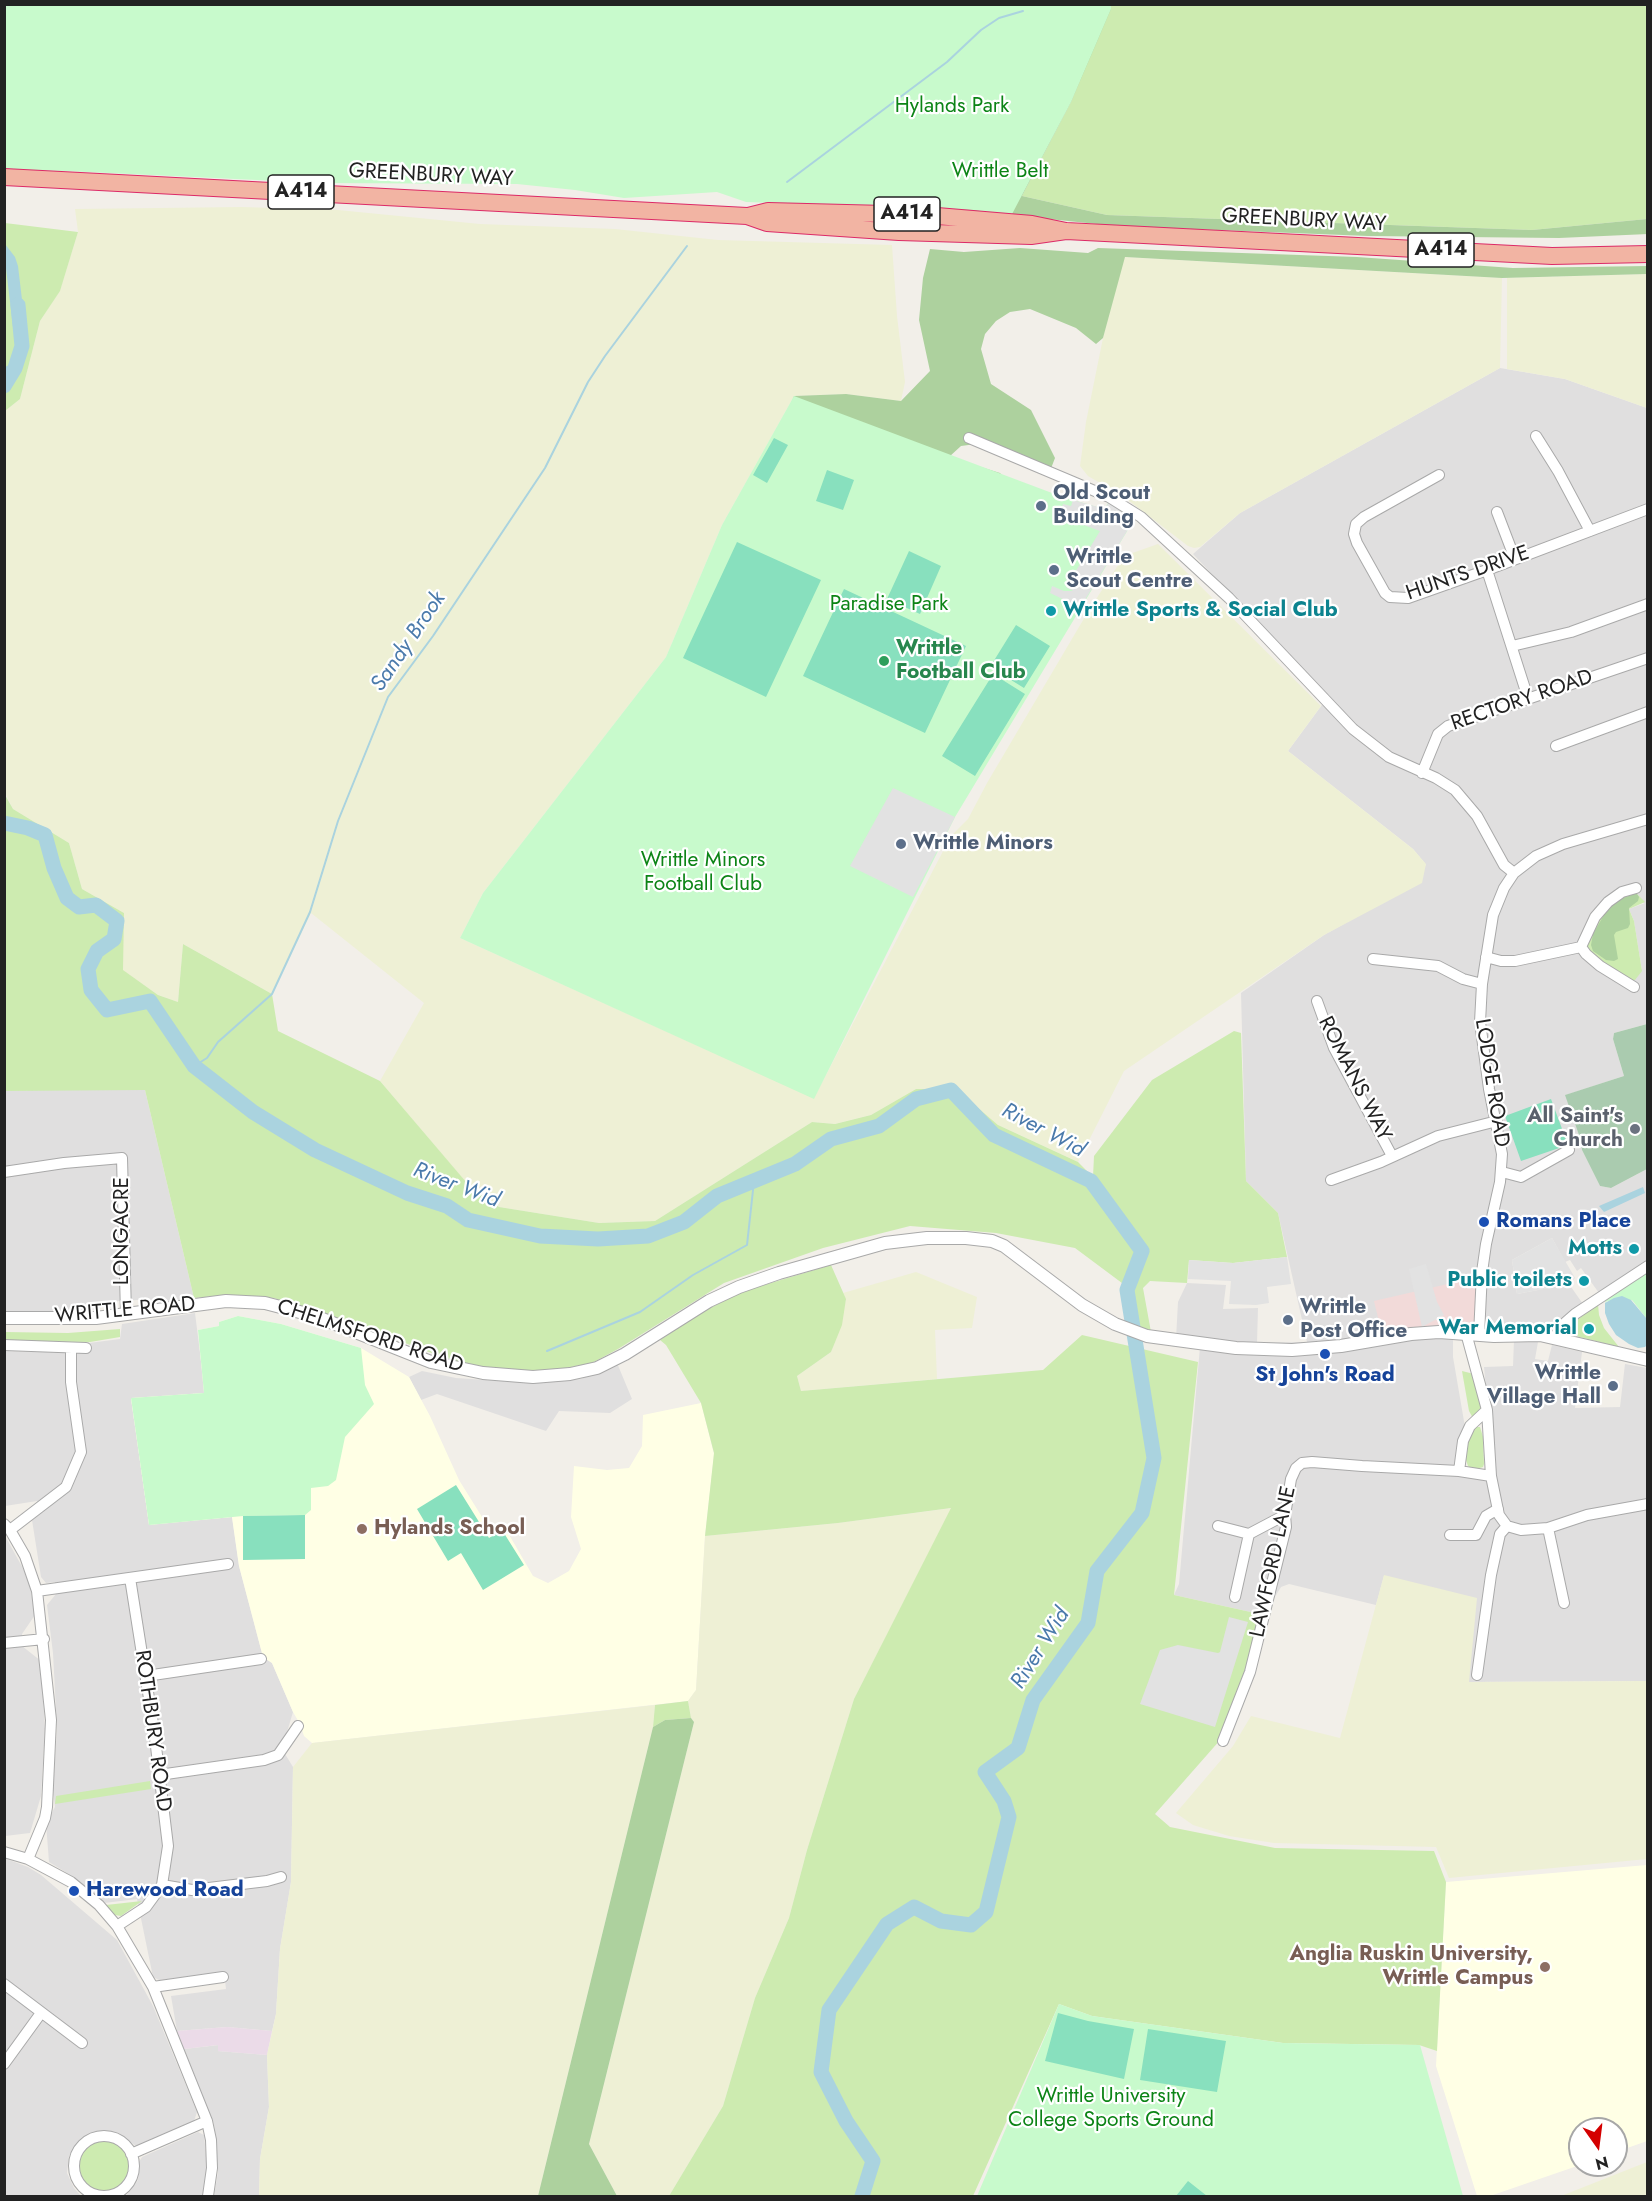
<!DOCTYPE html>
<style>
body{margin:0}
#map{position:relative;width:1652px;height:2201px;overflow:hidden;background:#f2efe9;font-family:Jost,sans-serif}
canvas{display:block}
.frame{position:absolute;inset:0;border:6px solid #222;pointer-events:none}
.north{position:absolute;left:1568px;top:2117px;width:60px;height:60px;box-sizing:border-box;background:#fff;border:2px solid #a7a7a7;border-radius:50%;rotate:166deg;font-size:16px;font-weight:700;line-height:24px;text-align:center;color:#222}
.north::after{content:'';display:block;margin:auto;width:21px;height:27px;background:#d40000;clip-path:polygon(50% 0,100% 100%,50% 72%,0 100%)}
</style>
<div id="map">
<canvas width="1652" height="2201"></canvas>
<div class="frame"></div>
<div class="north">N</div>
</div>
<script>
const ctx = document.querySelector('canvas').getContext('2d');
ctx.lineJoin = 'round';
function fill(path, color) { ctx.fillStyle = color; ctx.fill(path, 'evenodd'); }
const toPath = rows => new Path2D(rows.map(r => 'M' + r).join(''));
function stroke(path, color, width, dash) { ctx.strokeStyle = color; ctx.lineWidth = width; ctx.lineCap = dash ? 'butt' : 'round'; ctx.setLineDash(dash || []); ctx.stroke(path); }
function write(font, color, halo, rows, align = 'center') {
  ctx.font = font + ' Jost,sans-serif'; ctx.lineWidth = 4.5; ctx.setLineDash([]); ctx.textBaseline = 'middle'; ctx.strokeStyle = halo; ctx.fillStyle = color; for (const [text, x, y, turn = 0] of rows) {
    ctx.save(); ctx.translate(x, y); ctx.rotate((+turn || 0) * Math.PI / 180); ctx.textAlign = isNaN(turn) ? turn : align; if (halo) ctx.strokeText(text, 0, 0); ctx.fillText(text, 0, 0); ctx.restore();
  }
}
fill(toPath([
 [1500,368,1565,379,1647,408,1647,1024,1614,1033,1613,1039,1624,1076,1566,1095,1580,1138,1582,1150,1600,1186,1611,1188,1647,1169,1647,1261,1599,1293,1581,1268,1577,1271,1570,1260,1565,1262,1552,1238,1512,1260,1517,1294,1569,1284,1583,1304,1558,1323,1536,1328,1538,1342,1535,1359,1548,1361,1552,1345,1582,1352,1575,1408,1620,1407,1625,1364,1647,1368,1647,1681,1468,1682,1384,1576,1376,1605,1289,1584,1281,1587,1264,1615,1174,1595,1179,1584,1200,1347,1176,1339,1178,1302,1187,1283,1226,1285,1223,1309,1258,1308,1257,1343,1307,1342,1278,1213,1246,1181,1241,993,1324,935,1358,916,1426,865,1413,849,1288,751,1327,698,1193,554,1240,513],
 [1617,900,1645,903,1629,909,1634,921,1642,971],
 [1453,1339,1514,1340,1513,1366,1484,1367,1494,1474,1462,1469,1465,1427,1453,1357],
 [33,1090,145,1090,194,1298,160,1303,138,1300,118,1301,87,1312,5,1312,4,1091],
 [195,1313,205,1393,131,1399,149,1524,232,1517,239,1566,263,1657,272,1663,293,1712,282,1749,293,1767,291,1882,280,1949,276,2014,272,2031,227,2027,177,2031,171,1996,226,1989,224,1972,161,1981,153,1977,137,1899,104,1903,72,1876,49,1862,46,1823,55,1807,53,1790,57,1729,53,1653,47,1605,56,1594,55,1582,46,1583,41,1577,32,1520,45,1509,37,1501,5,1506,5,1351,88,1353,89,1343,120,1339,122,1324],
 [617,1363,632,1399,610,1413,559,1411,546,1431,437,1394,421,1400,409,1377,422,1371,456,1378,533,1383,581,1379],
 [4,1534,25,1572,30,1587,35,1615,22,1634,22,1646,41,1661,45,1729,41,1796,30,1833,5,1836],
 [4,1858,28,1867,41,1875,117,1940,153,2006,197,2112,194,2121,136,2146,121,2136,104,2131,93,2133,78,2142,69,2156,67,2173,74,2188,81,2196,5,2196],
 [219,2045,218,2051,267,2055,269,2107,260,2159,259,2196,214,2196,218,2172,214,2124,184,2049],
 [198,2132,204,2135,206,2155,206,2175,202,2196,126,2196,138,2180,139,2162,142,2157]
]), '#e0dfdf');
fill(toPath([
 [1478,1277,1475,1330,1383,1338,1374,1301]
]), '#f2dad9');
fill(toPath([
 [227,2027,272,2031,267,2055,218,2051,218,2045,184,2049,177,2031]
]), '#ebdbe8');
fill(toPath([
 [238,1316,281,1324,361,1348,409,1377,430,1416,459,1480,492,1533,504,1526,533,1576,548,1583,569,1571,581,1549,571,1517,574,1466,607,1470,629,1468,642,1446,643,1415,701,1403,714,1454,705,1536,696,1690,688,1701,312,1743,304,1736,300,1724,293,1712,272,1663,263,1657,239,1566,232,1517,149,1525,131,1398,204,1393,198,1330,219,1326,219,1322],
 [1647,1865,1647,2141,1616,2152,1616,2129,1580,2129,1580,2165,1490,2196,1477,2196,1436,2066,1446,1882]
]), '#ffffe5');
fill(toPath([
 [242,207,338,210,480,224,615,229,718,240,892,245,897,316,905,382,901,401,846,394,794,396,722,525,666,657,483,893,460,938,814,1098,951,836,968,819,987,783,1089,610,1124,556,1158,544,1321,706,1288,751,1413,849,1426,864,1422,883,1324,935,1124,1071,1078,1162,998,1125,956,1089,916,1089,871,1115,835,1124,812,1122,655,1221,599,1223,499,1207,472,1190,380,1081,424,1003,311,913,272,994,183,944,178,1002,158,995,122,970,124,913,82,889,69,843,13,809,5,793,5,411,20,399,40,321,60,290,78,232,75,209],
 [1124,257,1502,278,1500,368,1240,513,1200,547,1194,548,1188,546,1124,497,1088,476,1080,466,1086,422,1103,338],
 [1647,274,1647,408,1565,379,1507,369,1507,278],
 [916,1272,977,1297,972,1328,935,1330,937,1379,801,1391,797,1376,831,1352,846,1300,843,1293],
 [952,1508,854,1699,807,1850,789,1918,755,1998,723,2106,669,2196,617,2196,589,2144,694,1722,691,1718,688,1701,696,1690,705,1536,838,1523],
 [1384,1575,1477,1598,1469,1682,1647,1681,1647,1859,1449,1878,1436,1847,1274,1843,1229,1836,1193,1825,1176,1813,1233,1746,1251,1716,1340,1738],
 [655,1705,653,1727,538,2196,259,2196,260,2159,269,2107,267,2055,276,2014,280,1949,291,1882,293,1767,312,1743],
 [1647,2162,1647,2196,1561,2196]
]), '#eef0d5');
fill(toPath([
 [1111,5,1647,5,1647,219,1532,230,1107,215,1022,196,1071,102],
 [5,223,78,232,60,291,40,321,20,399,5,411],
 [4,793,13,809,69,843,82,889,124,913,123,970,158,995,178,1002,183,944,272,994,278,1031,380,1081,472,1189,499,1207,599,1223,655,1221,812,1122,835,1124,871,1115,916,1089,956,1089,998,1125,1078,1162,1093,1177,1094,1156,1152,1080,1234,1031,1241,1033,1246,1181,1278,1213,1287,1257,1233,1263,1189,1260,1187,1283,1150,1281,1143,1288,1151,1332,1136,1327,1130,1289,1075,1248,996,1233,910,1226,823,1248,724,1283,618,1349,592,1363,550,1371,513,1371,461,1364,381,1334,274,1298,228,1295,194,1298,145,1090,5,1091],
 [1633,893,1637,894,1645,902,1629,909,1634,921,1642,971,1635,980,1628,980,1618,975,1588,949,1587,943,1598,921,1617,900],
 [831,1265,846,1299,842,1325,831,1352,797,1376,801,1391,1043,1370,1082,1335,1198,1362,1174,1595,1264,1615,1221,1739,1155,1814,1170,1827,1275,1848,1434,1851,1446,1882,1437,2051,1419,2045,1283,2043,1092,2016,1059,2004,973,2196,669,2196,723,2106,755,1998,789,1918,807,1850,854,1699,951,1508,838,1523,705,1536,714,1453,701,1403,666,1345,660,1340,702,1312,744,1291],
 [1598,1304,1599,1315,1604,1328,1619,1347,1572,1335,1565,1329],
 [120,1329,120,1337,90,1342,5,1341,5,1332,68,1333],
 [1462,1371,1474,1374,1482,1413,1474,1420,1469,1411],
 [1476,1427,1480,1427,1483,1437,1484,1464,1483,1467,1473,1470,1468,1466,1465,1457,1467,1442],
 [688,1701,691,1718,665,1720,653,1727,655,1705],
 [150,1781,151,1789,55,1804,56,1796],
 [142,1901,121,1916,115,1915,106,1905],
 '78 2166a26 26 0 1 1 52 0a26 26 0 1 1-52 0Z'
]), '#cdebb0');
fill(toPath([
 [1111,4,1111,9,1071,102,1022,196,1107,215,1532,230,1647,219,1648,234,1559,238,1368,236,1116,226,953,209],
 [1020,248,1088,253,1098,248,1357,257,1513,268,1647,266,1647,274,1502,278,1125,257,1103,338,1096,344,1076,328,1030,309,1010,312,996,321,985,334,981,349,991,384,1031,410,1055,458,1050,471,983,443,961,446,949,457,1000,473,1008,482,787,412,794,396,846,394,901,401,930,371,919,320,923,278,930,249,964,252],
 [1634,894,1637,894,1639,897,1638,901,1629,908,1630,924,1628,928,1616,932,1614,935,1618,959,1614,961,1606,960,1593,951,1591,945,1593,934,1608,908,1623,898],
 [691,1718,694,1722,589,2144,617,2196,538,2196,653,1727,665,1720]
]), '#add19e');
fill(toPath([
 [1647,1024,1647,1169,1611,1188,1600,1186,1582,1150,1580,1138,1565,1095,1624,1076,1613,1039,1614,1033]
]), '#aacbaf');
fill(toPath([
 [5,5,1111,5,1111,9,1071,102,1011,216,974,210,746,202,717,192,624,198,575,190,517,184,321,183,66,171,5,170],
 [794,396,1060,496,1104,509,1108,503,1135,518,955,817,814,1099,460,938,483,893,666,657,722,525],
 [1647,1272,1647,1319,1632,1300,1607,1301,1605,1303,1606,1298],
 [238,1316,281,1324,361,1348,365,1385,374,1404,345,1437,336,1480,328,1486,311,1488,311,1510,305,1515,243,1516,149,1525,131,1398,204,1393,198,1330,219,1326,219,1322],
 [1059,2004,1092,2016,1283,2043,1420,2045,1463,2196,977,2196]
]), '#c8facc');
fill(toPath([
 [774,438,788,445,767,483,753,475],
 [827,470,854,480,843,510,816,501],
 [737,542,821,580,766,697,683,658],
 [909,551,941,566,920,614,887,599],
 [844,589,966,646,925,733,803,676],
 [1016,625,1050,646,1024,688,990,667],
 [993,674,1025,694,975,776,942,756],
 [1551,1099,1568,1145,1521,1161,1505,1116],
 [456,1485,489,1538,502,1530,524,1565,483,1590,461,1553,448,1561,417,1509],
 [305,1515,305,1559,243,1560,243,1516],
 [1058,2013,1088,2021,1134,2029,1124,2079,1045,2061],
 [1148,2029,1226,2041,1217,2092,1140,2080],
 [1188,2181,1207,2196,1176,2196]
]), '#88e0be');
fill(toPath([
 [1073,500,1105,509,1108,503,1135,518,1083,603,1071,603,1050,593,1052,586,1064,591,1073,591,1066,587,1100,531,1059,516,1063,504,1071,506],
 [893,788,955,817,913,897,850,866],
 [1552,1238,1575,1278,1569,1284,1517,1294,1512,1260],
 [1287,1257,1291,1284,1267,1287,1269,1303,1256,1305,1229,1304,1231,1281,1188,1279,1189,1260,1233,1263],
 [1426,1264,1437,1302,1444,1315,1422,1327,1409,1269],
 [1229,1617,1248,1622,1215,1727,1140,1704,1160,1650,1178,1645,1218,1653,1220,1652]
]), '#e2e2e2');
fill(toPath([
 [5,244,15,257,18,266,25,325,13,327,5,260],
 [1643,1187,1645,1193,1604,1212,1599,1206],
 [1622,1296,1631,1300,1647,1319,1647,1345,1645,1347,1638,1348,1629,1344,1616,1335,1609,1324,1605,1313,1605,1303,1614,1298]
]), '#aad3df');
stroke(toPath([
 [787,182,947,62,981,30,999,18,1023,11],
 [4,367,15,368],
 [194,1066,207,1058,218,1042,272,994,310,912,338,821,388,697,433,636,545,468,588,382,605,356,687,246],
 [547,1351,640,1312,693,1275,747,1245,754,1181]
]), '#aad3df', 2);
stroke(toPath([
 [4,386,15,368,22,346,18,305],
 [4,823,28,828,45,835,54,868,67,898,79,907,96,905,117,921,114,939,97,951,88,969,91,990,107,1010,150,1001,194,1066,253,1112,315,1150,407,1193,447,1206,468,1220,540,1236,598,1239,648,1236,684,1222,717,1196,795,1164,831,1139,879,1126,916,1099,951,1090,994,1135,1091,1181,1142,1251,1127,1290,1154,1458,1142,1513,1097,1571,1088,1623,1033,1700,1018,1748,985,1772,1004,1801,1009,1817,986,1912,971,1925,941,1921,914,1907,887,1924,829,2010,821,2072,846,2121,873,2161,862,2196]
]), '#aad3df', 15);
const minor = toPath([
 [1536,436,1558,471,1590,531],
 [969,438,1109,497,1141,517,1229,598,1353,729,1389,757,1436,778,1455,790,1477,816,1504,865,1514,873],
 [1439,475,1364,517,1356,524,1354,534,1357,543,1385,593,1390,597,1408,598,1487,570,1648,509],
 [1497,512,1515,559],
 [1487,570,1528,698],
 [1512,646,1571,632,1648,604],
 [1556,746,1648,712],
 [1422,773,1438,734,1448,726,1648,658],
 [1486,957,1501,961,1515,961,1581,947],
 [1373,959,1438,966,1463,979,1482,984],
 [1634,987,1600,966,1586,954,1581,947,1595,917,1608,902,1622,892,1636,888],
 [1317,1001,1334,1048,1392,1156],
 [4,1172,64,1163,122,1158,126,1314],
 [1502,1172,1521,1177,1569,1150],
 [1331,1180,1381,1162,1438,1136,1497,1121],
 [1466,1333,1487,1410,1491,1476,1499,1515,1507,1526],
 [1479,1335,1482,1272,1486,1244,1500,1182,1502,1154,1489,1089,1480,1022,1482,984,1493,915,1504,888,1514,873,1536,856,1563,844,1648,819],
 [1555,1338,1559,1328,1575,1314,1648,1266],
 [4,1345,86,1348],
 [1459,1471,1463,1441,1470,1426,1487,1410],
 [4,1524,10,1530,25,1556,37,1591,51,1720,47,1807,45,1818,28,1859],
 [1218,1526,1249,1534,1285,1515],
 [1507,1526,1521,1530,1548,1528,1587,1515,1648,1504],
 [1548,1528,1564,1603],
 [10,1530,66,1487,81,1452,71,1382,71,1348],
 [1450,1535,1476,1535,1486,1516,1498,1509],
 [37,1591,228,1564],
 [1235,1597,1249,1534],
 [4,1643,44,1639],
 [1477,1675,1491,1575,1500,1534,1507,1526],
 [146,1676,261,1659],
 [1223,1741,1250,1672,1286,1527,1285,1515,1291,1479,1296,1468,1302,1463,1312,1462,1362,1466,1459,1471,1491,1476],
 [159,1775,264,1760,278,1755,298,1726],
 [4,1852,28,1859,71,1882,99,1905,117,1926,153,1987,207,2121,211,2140,212,2168,208,2196],
 [162,1885,192,1890,267,1881,281,1877],
 [117,1926,146,1907,162,1885,168,1846,154,1730,130,1578],
 [4,1984,82,2043],
 [153,1987,223,1977],
 [4,2064,41,2013],
 '74 2166a30 30 0 1 1 60 0a30 30 0 1 1-60 0Z',
 [131,2154,207,2121]
]);
const tertiary = toPath([
 [4,1318,96,1318,226,1301,265,1303,315,1316,431,1362,483,1373,533,1377,570,1374,597,1368,625,1354,709,1301,739,1287,779,1273,885,1243,927,1238,966,1238,992,1241,1004,1246,1082,1305,1115,1324,1147,1336,1236,1348,1292,1350,1341,1346,1411,1334,1439,1332,1494,1336,1540,1335,1648,1360]
]);
const trunk = toPath([
 [4,177,747,216,767,223,899,232,1031,236,1066,231],
 [748,216,768,211,925,215,1032,224,1066,231,1552,256,1648,254]
]);
stroke(minor, '#a9a9a9', 12);
stroke(tertiary, '#a9a9a9', 14);
stroke(trunk, '#dc2a67', 18);
stroke(minor, '#fff', 10);
stroke(tertiary, '#fff', 12);
stroke(trunk, '#f2b4a3', 16);
for (const [x, y, r, color] of [
 [1041,506,6,"#5c6f8a"],
 [1054,570,6,"#5c6f8a"],
 [1051,611,6,"#0f9aa8"],
 [884,661,6,"#2e9e5b"],
 [901,844,6,"#5c6f8a"],
 [1635,1129,6,"#6b7280"],
 [1484,1222,6,"#1a4fb4"],
 [1634,1249,6,"#0f9aa8"],
 [1584,1281,6,"#0f9aa8"],
 [1288,1320,6,"#5c6f8a"],
 [1589,1329,6,"#0f9aa8"],
 [1325,1354,6,"#1a4fb4"],
 [1613,1386,6,"#5c6f8a"],
 [362,1529,6,"#8d6e63"],
 [74,1891,6,"#1a4fb4"],
 [1545,1967,6,"#8d6e63"]
]) { const dot = new Path2D(); dot.arc(x, y, r, 0, 2 * Math.PI); ctx.fillStyle = color; ctx.fill(dot); stroke(dot, '#fff', 2); }
for (const [x, y, w] of [
 [301,192,66],
 [907,214,66],
 [1441,250,66]
]) { const box = new Path2D(); box.roundRect(x - w / 2, y - 17, w, 34, 4.5); ctx.fillStyle = '#fff'; ctx.fill(box); stroke(box, '#222', 1.5); }
write('bold 20px', '#222', null, [
 ["A414",301,192],
 ["A414",907,214],
 ["A414",1441,250]
]);
write('21px', '#0c8416', '#fff', [
 ["Hylands Park",952,107],
 ["Writtle Belt",1000,172],
 ["Paradise Park",889,605],
 ["Writtle Minors",703,861],
 ["Football Club",703,885],
 ["Writtle University",1111,2097],
 ["College Sports Ground",1111,2121]
]);
write('21px', '#222', '#fff', [
 ["GREENBURY WAY",431,176,3],
 ["GREENBURY WAY",1304,221,3],
 ["HUNTS DRIVE",1468,574,-19],
 ["RECTORY ROAD",1522,701,-19],
 ["ROMANS WAY",1354,1079,63],
 ["LODGE ROAD",1491,1083,81],
 ["LONGACRE",123,1231,-90],
 ["WRITTLE ROAD",125,1311,-5],
 ["CHELMSFORD ROAD",370,1337,18],
 ["LAWFORD LANE",1274,1562,-78],
 ["ROTHBURY ROAD",152,1731,82]
]);
write('bold 21px', '#4e5e75', '#fff', [
 ["Old Scout",1053,494],
 ["Building",1053,518],
 ["Writtle",1066,558],
 ["Scout Centre",1066,582],
 ["Writtle Minors",913,844],
 ["Writtle",1300,1308],
 ["Post Office",1300,1332],
 ["Writtle",1601,1374,"right"],
 ["Village Hall",1601,1398,"right"]
], 'left');
write('bold 21px', '#0d838f', '#fff', [
 ["Writtle Sports & Social Club",1063,611,"left"],
 ["Motts",1622,1249],
 ["Public toilets",1572,1281],
 ["War Memorial",1577,1329]
], 'right');
write('bold 21px', '#27864d', '#fff', [
 ["Writtle",896,649],
 ["Football Club",896,673]
], 'left');
write('bold 21px', '#5b616d', '#fff', [
 ["All Saint's",1623,1117],
 ["Church",1623,1141]
], 'right');
write('bold 21px', '#164399', '#fff', [
 ["Romans Place",1496,1222],
 ["St John's Road",1325,1376,"center"],
 ["Harewood Road",86,1891]
], 'left');
write('bold 21px', '#785e54', '#fff', [
 ["Hylands School",374,1529],
 ["Anglia Ruskin University,",1533,1955,"right"],
 ["Writtle Campus",1533,1979,"right"]
], 'left');
write('italic 22px', '#4a7aab', '#fff', [
 ["Sandy Brook",409,642,-56],
 ["River Wid",1043,1131,28],
 ["River Wid",456,1186,21],
 ["River Wid",1041,1649,-58]
]);
</script>
